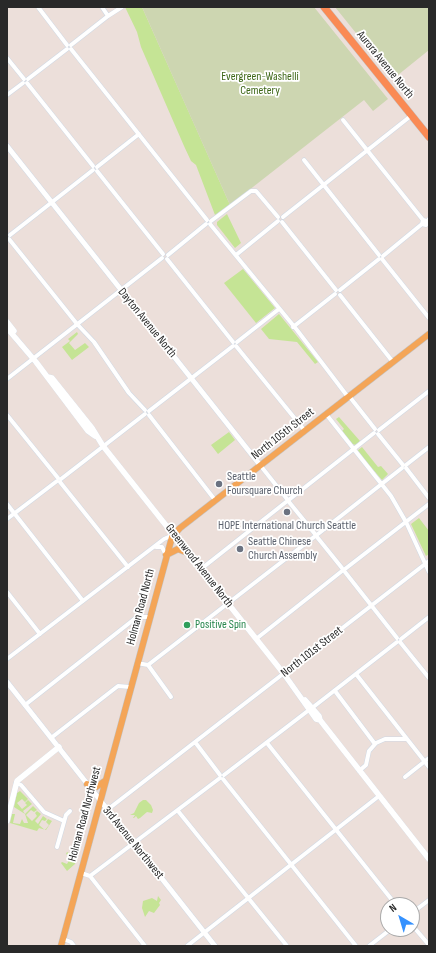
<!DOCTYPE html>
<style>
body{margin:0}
#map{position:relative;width:436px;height:953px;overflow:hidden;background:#ecdfda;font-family:"Sofia Sans Condensed",sans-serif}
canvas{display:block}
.frame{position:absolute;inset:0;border:8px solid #292929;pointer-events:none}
.north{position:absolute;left:380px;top:897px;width:40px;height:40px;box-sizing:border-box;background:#fff;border:1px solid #a9a9a9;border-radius:50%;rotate:322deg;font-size:11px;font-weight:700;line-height:16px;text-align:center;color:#292929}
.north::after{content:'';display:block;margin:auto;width:14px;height:18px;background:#3591fe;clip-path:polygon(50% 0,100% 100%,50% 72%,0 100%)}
</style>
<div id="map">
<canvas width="436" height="953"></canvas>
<div class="frame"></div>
<div class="north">N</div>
</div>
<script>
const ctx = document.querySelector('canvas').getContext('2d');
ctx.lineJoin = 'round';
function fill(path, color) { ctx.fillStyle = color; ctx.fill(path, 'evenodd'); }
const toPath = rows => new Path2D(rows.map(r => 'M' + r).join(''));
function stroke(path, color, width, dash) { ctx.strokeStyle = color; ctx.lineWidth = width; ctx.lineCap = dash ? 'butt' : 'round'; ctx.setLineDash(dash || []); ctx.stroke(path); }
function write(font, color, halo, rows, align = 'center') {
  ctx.font = font + ' "Sofia Sans Condensed",sans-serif'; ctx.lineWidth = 3.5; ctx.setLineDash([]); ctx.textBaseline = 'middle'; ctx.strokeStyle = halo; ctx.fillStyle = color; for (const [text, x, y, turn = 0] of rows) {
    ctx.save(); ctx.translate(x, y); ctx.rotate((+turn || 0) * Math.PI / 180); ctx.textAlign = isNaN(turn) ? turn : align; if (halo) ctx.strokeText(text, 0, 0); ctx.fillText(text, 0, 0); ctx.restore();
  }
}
fill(toPath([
 [125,7,142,7,199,135,230,205,215,215,196,165,191,161,184,146,141,47,137,32],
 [227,214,241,243,235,248,217,225,217,222],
 [243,269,275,308,256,323,224,283],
 [279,314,318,362,315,364,297,342,269,339,261,329],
 [77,332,78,334,69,343,75,350,85,343,89,347,72,360,62,347,70,341,68,339],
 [339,417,360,441,356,445,352,444,342,431,344,429,336,419],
 [229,432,235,440,218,454,211,445],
 [362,447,378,467,381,466,388,474,382,480,357,451],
 [419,518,429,531,429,554,426,556,411,524],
 [20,791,28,799,25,802,22,799,17,803,22,809,27,805,25,803,28,800,32,804,23,811,25,814,33,806,37,810,34,812,31,810,26,815,32,821,37,816,35,813,37,811,41,814,35,821,38,824,43,816,47,819,45,821,42,820,39,825,45,830,49,825,46,822,48,819,52,821,46,830,39,828,37,831,10,823,12,814,15,814,13,823,20,824,22,819,24,823,28,823,25,814,14,807,17,793],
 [143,800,146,800,151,805,153,810,152,813,147,812,140,818,138,819,136,816,134,818,133,818,135,815,130,815,134,813,139,803],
 [67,852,77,858,75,864,67,871,61,863,62,862,67,864,71,857,66,854],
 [158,896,161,900,159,903,160,905,154,913,149,911,145,917,142,908,143,901,152,898,157,901]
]), '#c5e495');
fill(toPath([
 [142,7,314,7,388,99,373,111,364,100,230,205],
 [335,7,429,7,429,50,393,79]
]), '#cdd6b1');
const minor = toPath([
 [38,7,67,45],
 [102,7,108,16],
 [71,45,108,16,122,7],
 [71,49,207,220],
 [7,58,24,79],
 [28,79,67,49],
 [27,83,93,166],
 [7,95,23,83],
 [343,120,423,220],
 [304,160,379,255],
 [97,167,139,134],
 [97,171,163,254],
 [283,217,412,115],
 [211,221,251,191,256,191,278,217],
 [427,221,423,220,422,224,426,225,429,219],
 [282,222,336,290],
 [210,224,297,330,348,397],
 [10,235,93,170],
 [9,239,77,324,94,342,129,393,145,410],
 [168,255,206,224],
 [236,255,278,221],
 [383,256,422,224],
 [167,259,233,342],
 [382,259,429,318],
 [340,290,379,259],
 [340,295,393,362],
 [293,327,335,294],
 [237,342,279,309],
 [236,346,305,431],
 [7,379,162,258],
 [349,396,375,429],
 [149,411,233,346],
 [326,414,391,496,406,522,429,572],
 [7,415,58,478],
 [149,415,215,500],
 [379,430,429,391],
 [378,434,403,465],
 [260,465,287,499],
 [406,465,429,447],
 [406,468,429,498],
 [61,479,145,414],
 [60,482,128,567],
 [290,499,374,433],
 [289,502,315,534],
 [7,504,83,601],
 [7,519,57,481],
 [318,534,402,468],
 [317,537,342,568],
 [156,547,162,547,166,555],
 [201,569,286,502],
 [345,569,429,504],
 [345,572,397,638],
 [7,592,40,634],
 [256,639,342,571],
 [401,639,429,617],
 [400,642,429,678],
 [7,659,164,539,173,535],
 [137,663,148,665,314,537],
 [148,665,171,697],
 [356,674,429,767],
 [335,691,375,744],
 [25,705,137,617,149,617],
 [312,708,397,642],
 [51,738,118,686,130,687],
 [195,742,220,775],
 [267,743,396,905],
 [359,771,366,765,369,751,376,743,385,739,406,739],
 [224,775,309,710],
 [405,777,429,758],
 [223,779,356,946],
 [16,783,21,785,44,812,64,821],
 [107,810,429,561],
 [178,811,287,946],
 [57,847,66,815,70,811],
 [81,873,90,876,145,946],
 [90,876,220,778],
 [412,913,429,900],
 [412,925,429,945],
 [63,939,71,942,74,946],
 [187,946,379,796],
 [369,946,391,929]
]);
const tertiary = toPath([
 [7,146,260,465],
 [7,682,215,946]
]);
const secondary = toPath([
 [7,322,14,331],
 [7,328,36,362,88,431,95,436],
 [48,377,52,378,92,428,103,446,284,674,316,719,320,720,429,859],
 [305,700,319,716,320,720],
 [7,821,17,781,59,747]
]);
const primary = toPath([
 [166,555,178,549,188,553],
 [87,784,96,787,105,781],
 [61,946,172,537,180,528,429,334]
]);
const trunk = toPath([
 [324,7,429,137]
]);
stroke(minor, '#cfd8e3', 5);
stroke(tertiary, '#cfd8e3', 6);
stroke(secondary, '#cfd8e3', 6);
stroke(primary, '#c3c3c3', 7);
stroke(trunk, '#c3c3c3', 8);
stroke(minor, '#fff', 4);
stroke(tertiary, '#fff', 5);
stroke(secondary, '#fff', 5.5);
stroke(primary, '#f4a557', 6);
stroke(trunk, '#fa8a54', 7);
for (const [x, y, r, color] of [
 [219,484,4,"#6b7280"],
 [287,512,4,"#6b7280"],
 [240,549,4,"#6b7280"],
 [187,625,4,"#2e9e5b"]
]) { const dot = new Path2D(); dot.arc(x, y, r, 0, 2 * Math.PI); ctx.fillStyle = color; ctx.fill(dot); stroke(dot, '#fff', 1.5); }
write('12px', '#292929', '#fff', [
 ["Aurora Avenue North",385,65,51],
 ["Dayton Avenue North",147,323,51],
 ["North 105th Street",283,434,-38],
 ["Greenwood Avenue North",199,566,52],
 ["Holman Road North",141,607,-75],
 ["North 101st Street",312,652,-38],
 ["Holman Road Northwest",85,814,-75],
 ["3rd Avenue Northwest",133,843,51]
]);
write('12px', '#3e6718', '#fff', [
 ["Evergreen-Washelli",260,77],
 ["Cemetery",260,91]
]);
write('12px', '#5b616d', '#fff', [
 ["Seattle",227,477],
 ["Foursquare Church",227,491],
 ["HOPE International Church Seattle",287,526,"center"],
 ["Seattle Chinese",248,542],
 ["Church Assembly",248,556]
], 'left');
write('12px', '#27864d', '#fff', [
 ["Positive Spin",195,625]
], 'left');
</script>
